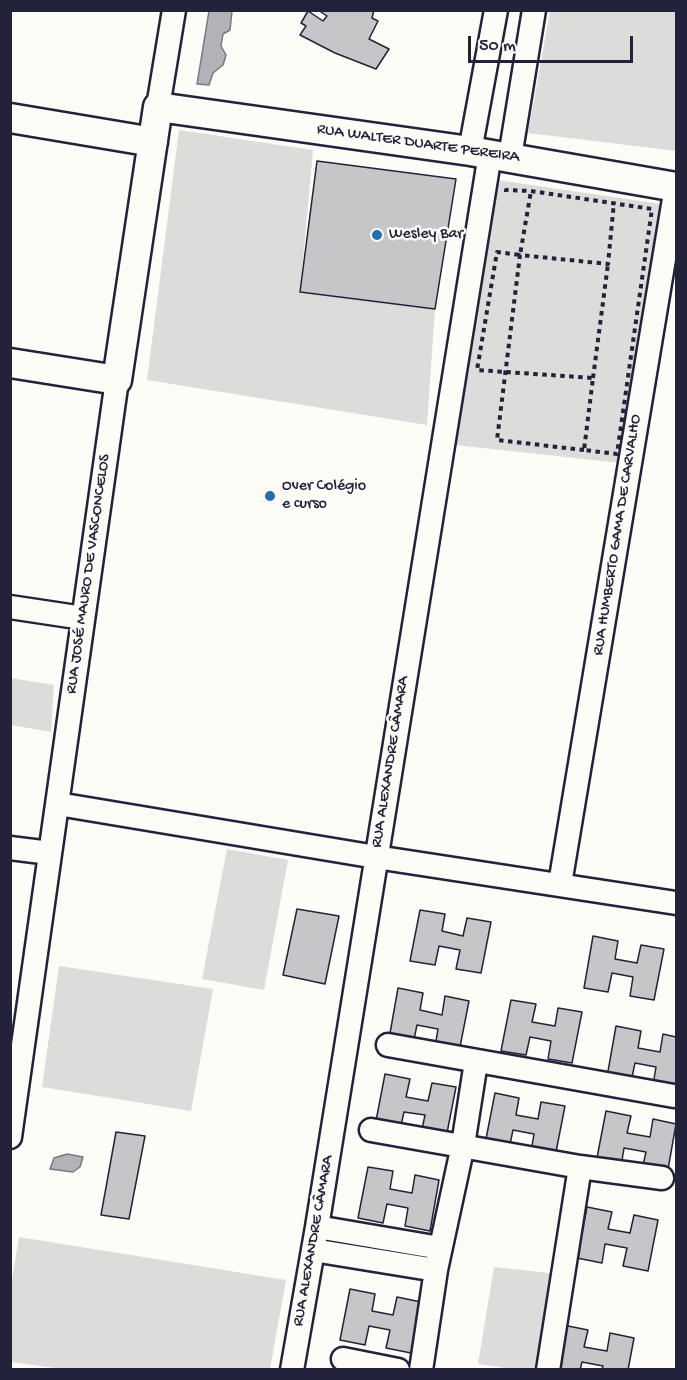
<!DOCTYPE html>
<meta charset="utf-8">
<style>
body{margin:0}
#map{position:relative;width:687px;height:1380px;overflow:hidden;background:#fdfcf7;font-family:"Gochi Hand",sans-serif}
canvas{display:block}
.frame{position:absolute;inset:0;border:12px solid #22223b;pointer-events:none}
.scale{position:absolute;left:468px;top:36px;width:165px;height:27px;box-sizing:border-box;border:3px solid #22223b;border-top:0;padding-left:8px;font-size:18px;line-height:21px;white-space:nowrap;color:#22223b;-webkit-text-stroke:4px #fdfcf7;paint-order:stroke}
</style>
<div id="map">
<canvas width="687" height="1380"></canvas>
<div class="frame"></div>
<div class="scale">50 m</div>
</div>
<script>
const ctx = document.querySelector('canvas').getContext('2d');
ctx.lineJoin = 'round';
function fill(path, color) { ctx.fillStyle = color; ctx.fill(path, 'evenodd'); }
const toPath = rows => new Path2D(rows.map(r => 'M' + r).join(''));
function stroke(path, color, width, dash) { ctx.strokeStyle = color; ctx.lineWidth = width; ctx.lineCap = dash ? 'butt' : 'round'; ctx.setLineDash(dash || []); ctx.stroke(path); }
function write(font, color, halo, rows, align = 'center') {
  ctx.font = font + ' "Gochi Hand",sans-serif'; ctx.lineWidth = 5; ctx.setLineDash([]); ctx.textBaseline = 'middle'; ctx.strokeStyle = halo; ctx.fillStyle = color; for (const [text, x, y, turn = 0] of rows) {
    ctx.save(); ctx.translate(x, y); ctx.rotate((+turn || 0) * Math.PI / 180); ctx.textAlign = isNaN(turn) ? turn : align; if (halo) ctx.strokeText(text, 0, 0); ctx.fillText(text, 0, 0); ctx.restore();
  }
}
fill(toPath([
 [669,11,676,12,676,151,528,133,550,11],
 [179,130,313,150,300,292,435,309,427,425,147,380],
 [497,180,661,204,621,463,455,445],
 [11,678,54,685,51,732,11,725],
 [227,849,288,860,264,990,202,979],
 [59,966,213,989,191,1111,42,1087],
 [19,1237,286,1280,270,1369,70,1370,11,1362,10,1292],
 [494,1267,558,1274,540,1369,511,1369,478,1364]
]), '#dddcdb');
const water = toPath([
 [209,11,232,11,230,30,223,34,221,46,226,55,223,65,213,73,209,85,197,84,209,11],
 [67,1154,83,1157,80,1167,73,1172,50,1169,54,1158,67,1154]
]);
fill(water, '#b2b2b7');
stroke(water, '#787885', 1.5);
const building = toPath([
 [374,10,372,18,378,21,369,39,389,49,376,69,335,53,300,35,306,26,301,23,308,11,323,21,327,16,318,10,374,10],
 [317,161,456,179,435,309,300,292,317,161],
 [297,909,339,916,325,984,283,975,297,909],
 [420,910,445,914,442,931,463,936,467,918,491,922,481,973,456,969,460,950,439,946,435,965,410,961,420,910],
 [593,936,618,941,615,959,637,963,641,945,664,949,654,1000,630,996,633,977,612,973,608,992,584,988,593,936],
 [398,988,423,993,420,1010,442,1015,445,996,469,1001,459,1052,435,1047,438,1029,417,1025,413,1044,389,1039,398,988],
 [511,1000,536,1004,532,1022,555,1026,558,1008,582,1012,572,1063,548,1059,551,1041,530,1037,526,1055,501,1051,511,1000],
 [616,1026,641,1031,638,1048,660,1052,663,1034,676,1037,676,1090,653,1085,656,1067,635,1063,631,1082,607,1077,616,1026],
 [385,1074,410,1079,406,1097,428,1101,432,1083,456,1087,446,1138,421,1134,425,1115,404,1112,400,1130,375,1126,385,1074],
 [495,1093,519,1098,516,1115,538,1119,541,1102,565,1106,555,1157,531,1152,534,1134,513,1130,509,1149,485,1144,495,1093],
 [606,1111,631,1116,627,1133,650,1137,653,1119,676,1124,667,1175,642,1170,646,1152,624,1148,621,1167,596,1163,606,1111],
 [116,1132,145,1136,129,1219,101,1215,116,1132],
 [368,1167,393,1171,390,1189,412,1193,415,1175,439,1180,430,1231,405,1226,408,1208,387,1204,383,1223,358,1218,368,1167],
 [587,1207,612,1212,608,1229,630,1233,634,1215,658,1220,648,1271,623,1266,627,1248,605,1244,602,1263,577,1258,587,1207],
 [350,1289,375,1294,372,1311,393,1315,397,1297,421,1302,411,1353,386,1348,390,1330,369,1326,365,1345,340,1340,350,1289],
 [563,1325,588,1330,584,1347,607,1351,610,1333,634,1338,628,1370,602,1370,603,1366,582,1362,580,1370,555,1370,563,1325]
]);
fill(building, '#c6c6c8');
stroke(building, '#22223b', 1.5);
const minor = toPath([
 [158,107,174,10],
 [470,151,496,10],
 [510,157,534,10],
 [10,607,83,618],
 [58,804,376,857,676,903],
 [10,848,50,853],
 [560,884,676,187],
 [388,1045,674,1096],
 [371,1130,580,1167,662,1178],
 [10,1137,117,380],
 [317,1227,440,1248],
 [313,1250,436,1270],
 [343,1359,398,1370],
 [292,1370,317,1227,490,154],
 [421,1370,436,1270,463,1145,476,1062],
 [548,1370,580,1167]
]);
const major = toPath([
 [10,118,153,142],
 [10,363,117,380,158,107,470,151,676,187]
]);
stroke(minor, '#22223b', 27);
stroke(major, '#22223b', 33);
stroke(toPath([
 [531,191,652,209,617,454,584,450,593,378,477,370,497,252,520,255,531,191],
 [506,192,506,190,531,191],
 [593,378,608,264],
 [584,450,497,440,520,255,608,264,614,202]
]), '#22223b', 4, [4.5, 4.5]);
stroke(minor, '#fdfcf7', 22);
stroke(major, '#fdfcf7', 28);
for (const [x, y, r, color] of [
 [377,235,6,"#1f6fb2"],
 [270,496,6,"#1f6fb2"]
]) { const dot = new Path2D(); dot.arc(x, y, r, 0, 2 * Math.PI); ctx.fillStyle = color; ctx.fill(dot); stroke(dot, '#fdfcf7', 2); }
write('16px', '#22223b', '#fdfcf7', [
 ["RUA WALTER DUARTE PEREIRA",418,144,8],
 ["RUA HUMBERTO GAMA DE CARVALHO",618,535,-81],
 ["RUA JOSÉ MAURO DE VASCONCELOS",89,574,-82],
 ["RUA ALEXANDRE CÂMARA",391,762,-81],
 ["RUA ALEXANDRE CÂMARA",314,1241,-80]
]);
write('16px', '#22223b', '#fdfcf7', [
 ["Wesley Bar",389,235],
 ["Over Colégio",282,487],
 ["e curso",282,505]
], 'left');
</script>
